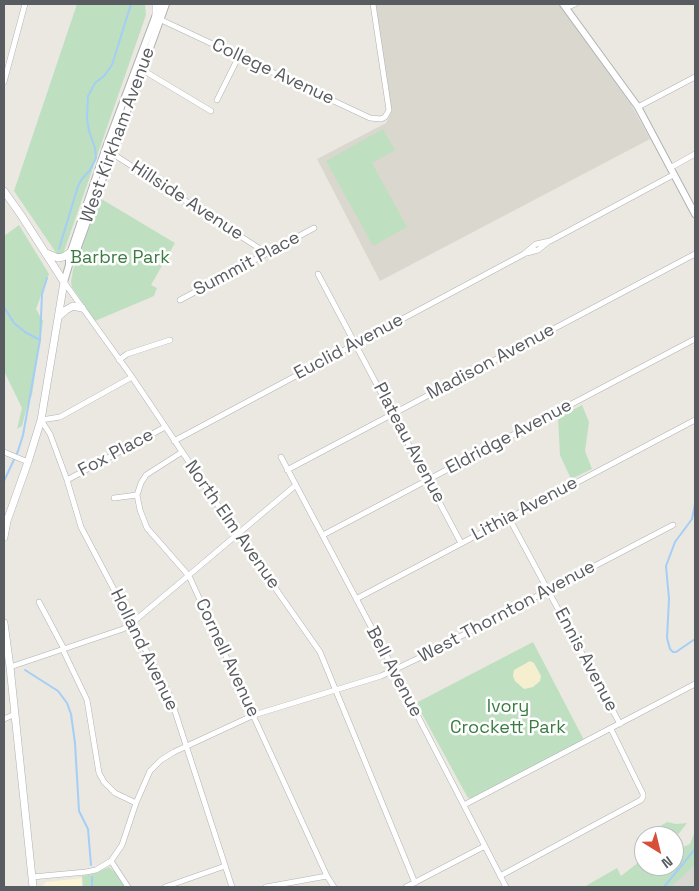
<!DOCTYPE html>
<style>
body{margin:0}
#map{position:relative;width:699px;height:891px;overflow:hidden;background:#eae8e0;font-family:"Space Grotesk",sans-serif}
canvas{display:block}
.frame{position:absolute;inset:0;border:5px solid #585b5f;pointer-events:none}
.north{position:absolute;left:634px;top:826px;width:50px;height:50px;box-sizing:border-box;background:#fff;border:1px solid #bcbdbf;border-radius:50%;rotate:144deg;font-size:14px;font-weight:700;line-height:20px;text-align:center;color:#585b5f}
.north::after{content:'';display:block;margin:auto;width:18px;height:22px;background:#d74e39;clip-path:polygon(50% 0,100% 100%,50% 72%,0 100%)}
</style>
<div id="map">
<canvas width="699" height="891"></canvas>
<div class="frame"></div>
<div class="north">N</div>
</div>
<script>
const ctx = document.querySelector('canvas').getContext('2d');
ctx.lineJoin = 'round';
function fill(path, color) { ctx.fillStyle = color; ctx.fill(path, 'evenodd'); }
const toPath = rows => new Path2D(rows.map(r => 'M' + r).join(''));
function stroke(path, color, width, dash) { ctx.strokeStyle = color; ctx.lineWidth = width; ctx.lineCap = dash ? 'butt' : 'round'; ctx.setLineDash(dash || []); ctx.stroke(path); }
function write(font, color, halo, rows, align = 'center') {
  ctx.font = font + ' "Space Grotesk",sans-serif'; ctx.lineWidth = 5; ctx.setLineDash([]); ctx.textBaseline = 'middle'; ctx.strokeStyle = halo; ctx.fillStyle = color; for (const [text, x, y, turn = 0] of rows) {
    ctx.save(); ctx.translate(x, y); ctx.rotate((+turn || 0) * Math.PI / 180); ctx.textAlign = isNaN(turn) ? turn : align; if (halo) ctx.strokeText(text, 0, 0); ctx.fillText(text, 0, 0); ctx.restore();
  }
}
fill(toPath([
 [82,878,82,887,42,887,46,882]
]), '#faf3d5');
fill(toPath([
 [695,865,695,887,671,887,675,882]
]), '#d9d7d2');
fill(toPath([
 [375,4,560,4,630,103,650,139,380,281,317,159,386,123,391,113,381,53]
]), '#dad7ce');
fill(toPath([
 [77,4,145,4,146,15,61,260,14,191],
 [383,129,395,150,372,163,407,227,373,246,326,161],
 [98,197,175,243,151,285,157,288,154,296,95,321,72,287,71,282,73,270],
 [19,225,49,274,36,309,43,321,32,395,27,406,22,426,17,429,22,408,4,371,4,236],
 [582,405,589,422,585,451,592,469,571,479,560,455,558,418],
 [533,642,584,740,472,798,468,798,416,703],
 [667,822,676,824,687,823,674,840,674,836,644,836,644,843,642,837],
 [695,831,695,865,671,887,584,887,617,868,621,876,644,858,644,866,674,866,674,842,681,848,690,844],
 [109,867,117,874,125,887,83,887,82,876,93,874]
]), '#bee0c0');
fill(toPath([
 [530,661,534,663,541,676,540,681,533,687,524,689,515,681,513,676,514,670]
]), '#f5efcf');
stroke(toPath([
 [59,249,78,186,82,179,90,170,96,158,95,148,89,131,87,119,88,96,95,83,104,76,112,65,131,4],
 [4,307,14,323,25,332,40,340],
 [4,481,18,451,23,435,40,340,42,294,47,278],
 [695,504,692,519,675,542,666,566,669,599,667,638,670,649,673,652,676,652,695,639],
 [25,670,58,691,67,703,71,714,75,743,79,811,88,829,91,865],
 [92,877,92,887],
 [664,887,695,849]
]), '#a4cef6', 2);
const minor = toPath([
 [155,4,155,17,370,118,381,119,385,117,389,110,373,4],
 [566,8,575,4],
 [141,69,211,111],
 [4,82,25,4],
 [217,100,239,56],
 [638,107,695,77],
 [110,152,268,254],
 [670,168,695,154],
 [527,253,538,250,548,242],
 [318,274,461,543],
 [64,282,132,377,238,535,320,652,415,883],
 [180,300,314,228],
 [119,360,127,354,170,340],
 [132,377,60,417,41,420,50,434,67,480,81,527,170,696,232,887],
 [174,441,524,254,536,244,550,241,673,175],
 [4,452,28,462],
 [182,452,146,475,141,483,137,495,140,510,147,528,189,576,327,876,334,887],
 [281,457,394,670,506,887],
 [287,470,695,254],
 [67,480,165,427],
 [114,498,137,495],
 [509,518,620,724],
 [323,535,695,339],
 [356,599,695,420],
 [39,602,64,649],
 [63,650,87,700,99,773,104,782,115,793,136,803],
 [10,667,123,629,132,623,296,485],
 [4,719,15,714],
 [464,805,695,684],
 [111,861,128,887],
 [500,876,641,800,643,797,643,794,611,729],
 [32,877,86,872,96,870,111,861,122,845,136,803,150,771,161,760,174,752,254,715,381,676,421,657,673,525],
 [165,887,225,866],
 [266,887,327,876],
 [406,887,485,846]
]);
const tertiary = toPath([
 [563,4,638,107,695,214],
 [69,265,74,258,166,4],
 [64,282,69,265,69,257,105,150,160,4]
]);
const secondary = toPath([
 [4,191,21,215,64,282,41,420,28,462,7,521,4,537],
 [46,253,58,258,63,257,71,252],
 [59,316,66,310,73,306,82,308],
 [4,623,10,667,33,887]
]);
stroke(minor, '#b0b2b6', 6);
stroke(tertiary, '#b0b2b6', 8);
stroke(secondary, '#afb2b6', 8);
stroke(minor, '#fff', 5);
stroke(tertiary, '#fff', 6);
stroke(secondary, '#fff', 7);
write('18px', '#585b5f', '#fff', [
 ["College Avenue",273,72,25],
 ["West Kirkham Avenue",118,135,-70],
 ["Hillside Avenue",187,201,33],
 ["Summit Place",247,264,-28],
 ["Euclid Avenue",349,347,-28],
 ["Madison Avenue",491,362,-28],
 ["Eldridge Avenue",509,437,-28],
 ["Plateau Avenue",409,443,62],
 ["Fox Place",116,453,-28],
 ["Lithia Avenue",525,509,-28],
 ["North Elm Avenue",232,525,55],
 ["West Thornton Avenue",507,612,-28],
 ["Holland Avenue",144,650,64],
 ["Cornell Avenue",227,658,65],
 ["Ennis Avenue",586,660,62],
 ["Bell Avenue",394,672,62]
]);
write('18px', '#3b7c42', '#fff', [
 ["Barbre Park",120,258],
 ["Ivory",508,707],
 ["Crockett Park",508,728]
]);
</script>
